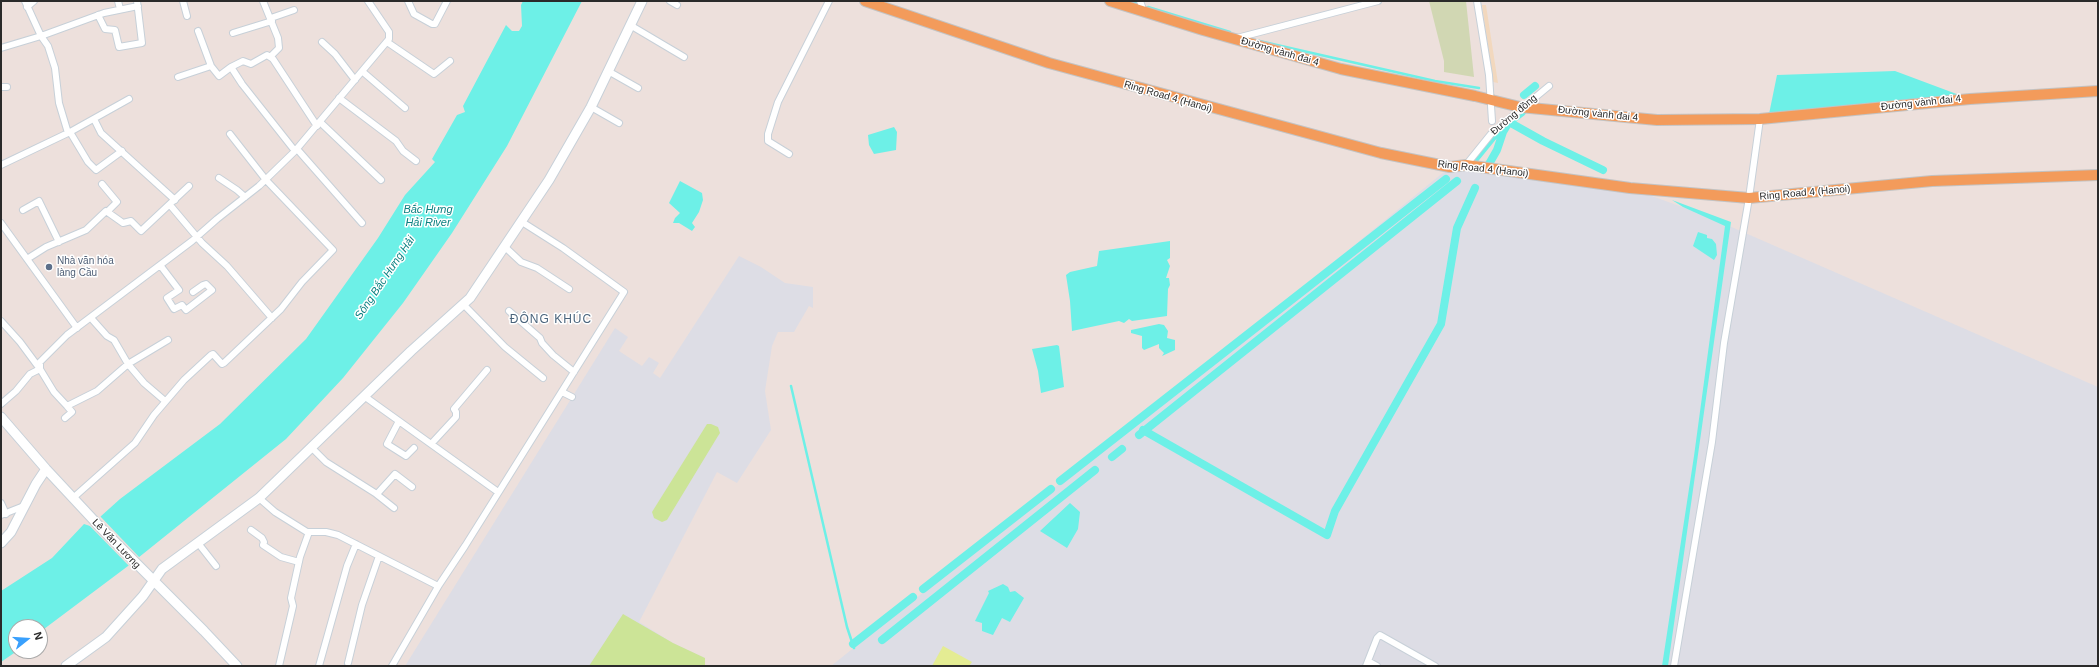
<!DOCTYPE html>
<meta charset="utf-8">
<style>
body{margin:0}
#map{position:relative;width:2099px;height:667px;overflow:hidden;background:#ede0dc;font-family:Helvetica,sans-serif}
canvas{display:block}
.frame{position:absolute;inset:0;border:2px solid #2a2a2a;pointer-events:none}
.north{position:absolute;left:8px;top:619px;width:40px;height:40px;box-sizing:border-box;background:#fff;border:1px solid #aaa;border-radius:50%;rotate:73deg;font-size:11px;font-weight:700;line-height:16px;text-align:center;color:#2a2a2a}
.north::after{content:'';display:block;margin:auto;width:14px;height:18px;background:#39a0fd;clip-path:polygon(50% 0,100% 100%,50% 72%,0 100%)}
</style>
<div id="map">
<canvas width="2099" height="667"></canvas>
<div class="frame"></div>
<div class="north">N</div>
</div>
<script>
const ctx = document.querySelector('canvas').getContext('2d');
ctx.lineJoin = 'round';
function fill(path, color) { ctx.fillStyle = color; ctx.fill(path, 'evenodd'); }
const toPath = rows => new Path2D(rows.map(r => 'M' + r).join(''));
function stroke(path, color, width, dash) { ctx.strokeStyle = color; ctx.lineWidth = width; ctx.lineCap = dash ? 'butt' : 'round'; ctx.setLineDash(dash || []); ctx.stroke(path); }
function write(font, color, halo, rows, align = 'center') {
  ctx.font = font + ' Helvetica,sans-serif'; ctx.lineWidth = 3; ctx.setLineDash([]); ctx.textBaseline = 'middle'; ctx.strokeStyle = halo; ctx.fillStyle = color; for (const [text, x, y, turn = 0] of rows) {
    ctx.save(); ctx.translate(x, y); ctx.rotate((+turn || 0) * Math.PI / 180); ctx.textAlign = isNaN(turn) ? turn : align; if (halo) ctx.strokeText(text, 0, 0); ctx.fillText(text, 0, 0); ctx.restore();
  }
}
fill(toPath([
 [1450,167,1630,188,1704,215,2098,387,2098,666,831,666,1179,388],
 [739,256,761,267,785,283,813,287,813,308,809,306,794,332,778,332,772,346,765,391,771,430,737,483,717,472,639,622,673,643,705,658,705,666,405,666,615,328,628,337,619,351,642,366,649,357,659,363,653,373,660,378]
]), '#dddde5');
fill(toPath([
 [707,424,711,424,718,427,720,433,718,436,667,520,662,522,654,518,652,512],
 [623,614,673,643,705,658,705,666,589,666]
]), '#cce497');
fill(toPath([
 [1482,5,1486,5,1498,83,1493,82]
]), '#f2d8be');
fill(toPath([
 [1429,1,1466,1,1474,77,1444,72,1444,61]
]), '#d1d7b3');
fill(toPath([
 [943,646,972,662,969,666,932,666]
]), '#e4ec93');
fill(toPath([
 [523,1,582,1,507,146,452,233,403,303,343,378,286,439,128,566,40,632,40,627,16,627,17,651,1,662,1,591,52,558,84,524,90,526,120,499,220,424,306,339,378,238,405,195,435,162,432,159,457,115,465,112,463,106,506,25,512,31,519,31,522,26,521,5],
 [1895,71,1970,99,1768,119,1777,75],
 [894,127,897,132,896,150,874,154,869,145,868,135],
 [680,181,702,193,703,200,699,212,692,223,695,227,692,231,679,223,673,223,675,218,680,213,669,203],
 [1672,200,1731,222,1668,666,1662,666,1694,456,1725,226,1683,207],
 [1698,232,1707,235,1707,238,1712,239,1716,244,1717,255,1714,260,1693,246],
 [1170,241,1170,258,1167,260,1170,266,1166,278,1169,278,1170,285,1168,289,1167,316,1132,321,1129,319,1124,323,1119,321,1072,331,1070,301,1066,275,1070,272,1097,266,1099,251],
 [1159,324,1164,325,1168,331,1167,338,1175,340,1175,350,1162,356,1164,353,1159,348,1159,344,1144,350,1142,348,1142,336,1131,333,1131,330],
 [1057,345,1059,346,1064,387,1041,393,1038,371,1032,349],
 [1070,503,1080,512,1078,529,1067,548,1040,531],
 [1003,584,1008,587,1010,592,1015,591,1024,598,1010,622,1002,618,993,635,982,631,982,623,975,621,989,593,988,591]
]), '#6df0e7');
fill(toPath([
 [99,515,140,558,130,567,86,522,90,524]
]), '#ede0dc');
stroke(toPath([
 [1131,1,1139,4],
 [1148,7,1230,32],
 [1255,40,1435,81,1479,88],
 [791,386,847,627,854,648]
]), '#6df0e7', 2.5);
stroke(toPath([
 [1524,95,1535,86],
 [1509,122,1543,141,1603,170],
 [1474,160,1496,133,1503,132,1509,122,1522,112],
 [1489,164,1497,150,1503,132],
 [1143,430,1327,535,1335,511,1441,324,1457,228,1475,188],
 [1139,435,1457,181],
 [1112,457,1122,449],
 [1060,481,1446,179],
 [923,589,1051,489],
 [882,640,1095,470],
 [853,644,913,597]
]), '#6df0e7', 8);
const street = toPath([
 [25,1,41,36,48,46,55,68,59,103,68,133],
 [118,1,120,9],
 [183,1,187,16],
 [263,1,278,38,279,48,270,57],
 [408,1,414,14,432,24,435,24,447,1],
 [670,1,677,5],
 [1140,1,1144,12],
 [1477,1,1489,75,1492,121],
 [27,7,34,1],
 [98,15,105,29,115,30,119,47,142,43,137,1],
 [271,18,294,10],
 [630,25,684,57],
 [198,31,211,66,219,76,231,67],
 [233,33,272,21],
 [1237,38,1378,1],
 [322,42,335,54,355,80],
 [387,42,434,74,450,61],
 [1,48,41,36,104,13,138,6],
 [608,71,638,88],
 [363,72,405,108],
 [178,77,211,66],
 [1,87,7,87],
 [339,98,396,141,403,151,416,161],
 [591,107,619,123],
 [94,119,101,133,175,200],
 [320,122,381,180],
 [70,132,88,162,96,170,122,151],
 [297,149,362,223],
 [295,151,242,84,231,67,243,61,251,64,267,55,273,59,317,126],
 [789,154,768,141,768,134,778,102,829,1],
 [1,165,70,132,129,99],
 [1466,165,1491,134,1549,86],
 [219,178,237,190,245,197],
 [102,184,117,202,108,211],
 [170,205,202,243,227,266,272,318],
 [23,210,39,201,59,242],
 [1,223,77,328],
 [505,247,521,262,537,268,569,289],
 [27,259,46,247,86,230,106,211,123,223,131,221,141,231,189,186],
 [160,265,179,290,167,298,174,309,182,305,186,310,212,290,206,284,203,285,193,292],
 [464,305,505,347,543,378],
 [509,311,540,338,542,343,553,355,574,372],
 [91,318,107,336,114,340,128,364,144,383,165,401],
 [1,321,20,342,40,369,54,392,67,406,97,391,128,364,168,340],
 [562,392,572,397],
 [364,396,498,492],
 [1,404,16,391,30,374,40,369,40,362,67,335,192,241,217,219,259,186,295,151,389,39,389,32,368,1],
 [65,418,72,412,67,406],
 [399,421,387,444,406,456,414,448],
 [432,443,456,417,456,412,454,409,487,370],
 [312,448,326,462,375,493,394,508],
 [377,494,395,474,412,487],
 [73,498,135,443,154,415,184,380,211,355,213,354,222,364,224,363,281,309,302,282,333,250,266,180,230,134],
 [259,498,275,512,307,532,326,532,338,535,438,586],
 [1,503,6,514],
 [1,515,24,506],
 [251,530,262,538,264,542,263,545,281,557,299,562],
 [198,543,216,566],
 [1368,661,1377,666],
 [348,663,362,605,379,556],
 [279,666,293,606,291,598,300,557,309,532],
 [319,666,347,566,356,544],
 [392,666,439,585,465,546,624,292,563,248,522,222],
 [1366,666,1377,638,1380,635,1435,666],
 [1674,666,1712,442,1724,343,1749,198,1760,119]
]);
const secondary = toPath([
 [1,417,46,469,101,528,204,631,237,666],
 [1,543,11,532,36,484,46,469],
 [66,666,106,637,143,596,162,569,259,498,411,351,470,298,549,180,591,107,642,1]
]);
const primary = toPath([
 [865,1,1049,63,1381,153,1450,167,1466,165,1630,188,1749,198,1932,181,2098,175],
 [1110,1,1203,30,1341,69,1475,96,1520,107,1657,120,1760,119,1970,99,2098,91]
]);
stroke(street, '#c7d0d8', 8);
stroke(secondary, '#c7d0d8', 11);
stroke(primary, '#c3c3c3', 12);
stroke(street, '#fff', 6);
stroke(secondary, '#fff', 9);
stroke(primary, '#f39b5b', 10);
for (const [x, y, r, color] of [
 [49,267,4,"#5c6f8a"]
]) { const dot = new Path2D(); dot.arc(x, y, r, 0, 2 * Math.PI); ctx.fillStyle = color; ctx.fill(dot); stroke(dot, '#fff', 1.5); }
write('10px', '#2a2a2a', '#fff', [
 ["Đường vành đai 4",1280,52,16],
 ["Ring Road 4 (Hanoi)",1168,97,16],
 ["Đường vành đai 4",1921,103,-6],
 ["Đường vành đai 4",1598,114,6],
 ["Đường đồng",1514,115,-40],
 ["Ring Road 4 (Hanoi)",1483,169,6],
 ["Ring Road 4 (Hanoi)",1805,193,-5],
 ["Lê Văn Lương",116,544,46]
]);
write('10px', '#4e5e75', '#fff', [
 ["Nhà văn hóa",57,261],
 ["làng Cầu",57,273]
], 'left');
write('italic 11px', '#0c8181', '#fff', [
 ["Bắc Hưng",428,210],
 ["Hải River",428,223],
 ["Sông Bắc Hưng Hải",385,278,-56]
]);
ctx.letterSpacing = '1px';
write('12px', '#4a647c', '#fff', [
 ["ĐÔNG KHÚC",551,320]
]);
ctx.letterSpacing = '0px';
</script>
